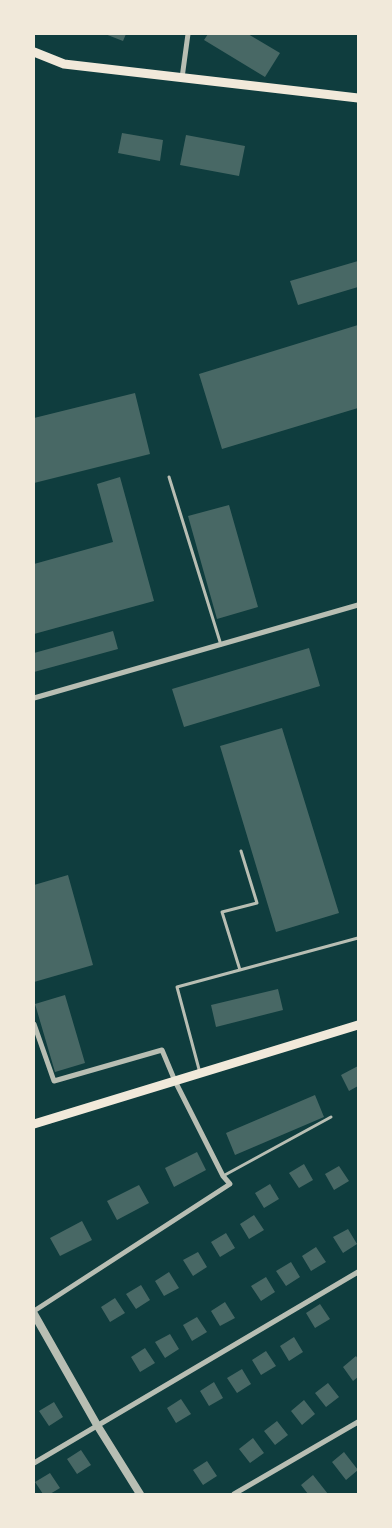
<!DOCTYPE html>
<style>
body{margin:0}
#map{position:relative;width:392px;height:1528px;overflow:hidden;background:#0f3d3e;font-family:Barlow,sans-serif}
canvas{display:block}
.frame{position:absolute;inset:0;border:35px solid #f1e9da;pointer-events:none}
</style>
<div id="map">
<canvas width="392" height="1528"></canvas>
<div class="frame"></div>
</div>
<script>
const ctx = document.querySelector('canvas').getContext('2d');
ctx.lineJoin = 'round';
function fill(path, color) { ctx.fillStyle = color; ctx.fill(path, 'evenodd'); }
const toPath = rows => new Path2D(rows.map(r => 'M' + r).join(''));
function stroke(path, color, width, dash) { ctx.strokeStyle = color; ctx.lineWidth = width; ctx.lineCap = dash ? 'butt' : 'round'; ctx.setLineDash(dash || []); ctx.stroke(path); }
fill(toPath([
 [105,34,126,34,123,41],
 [208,34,248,34,280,53,265,77,204,40],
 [122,133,163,140,160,161,118,153],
 [186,135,245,146,239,176,180,165],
 [358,261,358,287,298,305,290,281],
 [358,325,358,408,222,449,199,374],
 [135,393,150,454,34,483,34,418],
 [120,477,154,601,34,634,34,564,113,542,97,484],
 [229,505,258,607,217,619,188,516],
 [113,631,118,649,34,672,34,653],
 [309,648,320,686,184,727,172,689],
 [282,728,339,913,276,932,220,746],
 [68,875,93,965,34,982,34,885],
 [278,989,283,1010,216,1027,211,1005],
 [65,995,85,1063,55,1072,35,1004],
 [358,1066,358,1086,349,1091,341,1075],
 [315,1095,324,1117,235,1155,226,1133],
 [197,1152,206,1170,174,1187,165,1168],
 [304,1164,313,1180,299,1188,289,1173],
 [339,1166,349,1181,334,1190,325,1174],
 [270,1184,279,1199,264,1208,255,1193],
 [139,1185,149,1203,117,1220,107,1201],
 [254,1215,264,1230,249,1239,240,1224],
 [82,1221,92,1240,60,1256,50,1238],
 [348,1229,357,1244,343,1253,333,1237],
 [226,1233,235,1248,220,1257,211,1242],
 [316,1247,326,1262,311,1271,302,1256],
 [198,1252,207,1267,193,1276,183,1260],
 [291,1262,300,1277,286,1286,276,1271],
 [169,1272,179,1288,164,1296,155,1281],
 [266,1277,275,1292,261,1301,251,1286],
 [141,1285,150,1300,136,1309,126,1294],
 [115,1298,125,1313,110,1322,101,1307],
 [225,1302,235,1318,220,1326,211,1311],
 [320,1304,330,1319,315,1328,306,1313],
 [197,1317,207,1332,192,1341,183,1325],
 [170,1334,179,1349,165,1358,155,1342],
 [294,1337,303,1352,289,1361,280,1346],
 [145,1348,155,1363,140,1372,131,1357],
 [266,1351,276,1366,261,1375,252,1360],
 [356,1356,358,1359,358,1377,353,1381,343,1367],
 [242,1369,251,1384,237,1393,227,1378],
 [214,1382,223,1398,209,1406,200,1391],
 [328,1383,339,1397,326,1407,315,1393],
 [181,1399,191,1414,176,1423,167,1408],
 [304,1400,315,1414,302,1425,291,1411],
 [54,1402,63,1417,49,1426,39,1411],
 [277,1421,288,1435,275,1445,264,1431],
 [253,1438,264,1453,250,1463,239,1449],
 [81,1450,91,1465,77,1474,67,1459],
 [344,1452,358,1470,346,1480,332,1462],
 [207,1461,217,1476,203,1485,193,1470],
 [50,1473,60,1488,50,1494,43,1494,35,1482],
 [313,1475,328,1494,308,1494,301,1485]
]), '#486865');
stroke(toPath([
 [169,477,221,645],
 [240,970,222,912,257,903,241,851],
 [200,1073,177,987,358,938],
 [223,1176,331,1117]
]), '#b8beb3', 3);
stroke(toPath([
 [182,78,188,34],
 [34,698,358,605],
 [34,1024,54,1081,162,1050,175,1081,223,1176,230,1184,34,1311],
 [34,1463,358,1272],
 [234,1494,358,1422]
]), '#b8beb3', 5);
stroke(toPath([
 [34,1314,97,1425,140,1494]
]), '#b8beb3', 8);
stroke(toPath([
 [34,52,64,64,358,98],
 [34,1124,358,1025]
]), '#f1e9da', 9);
</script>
